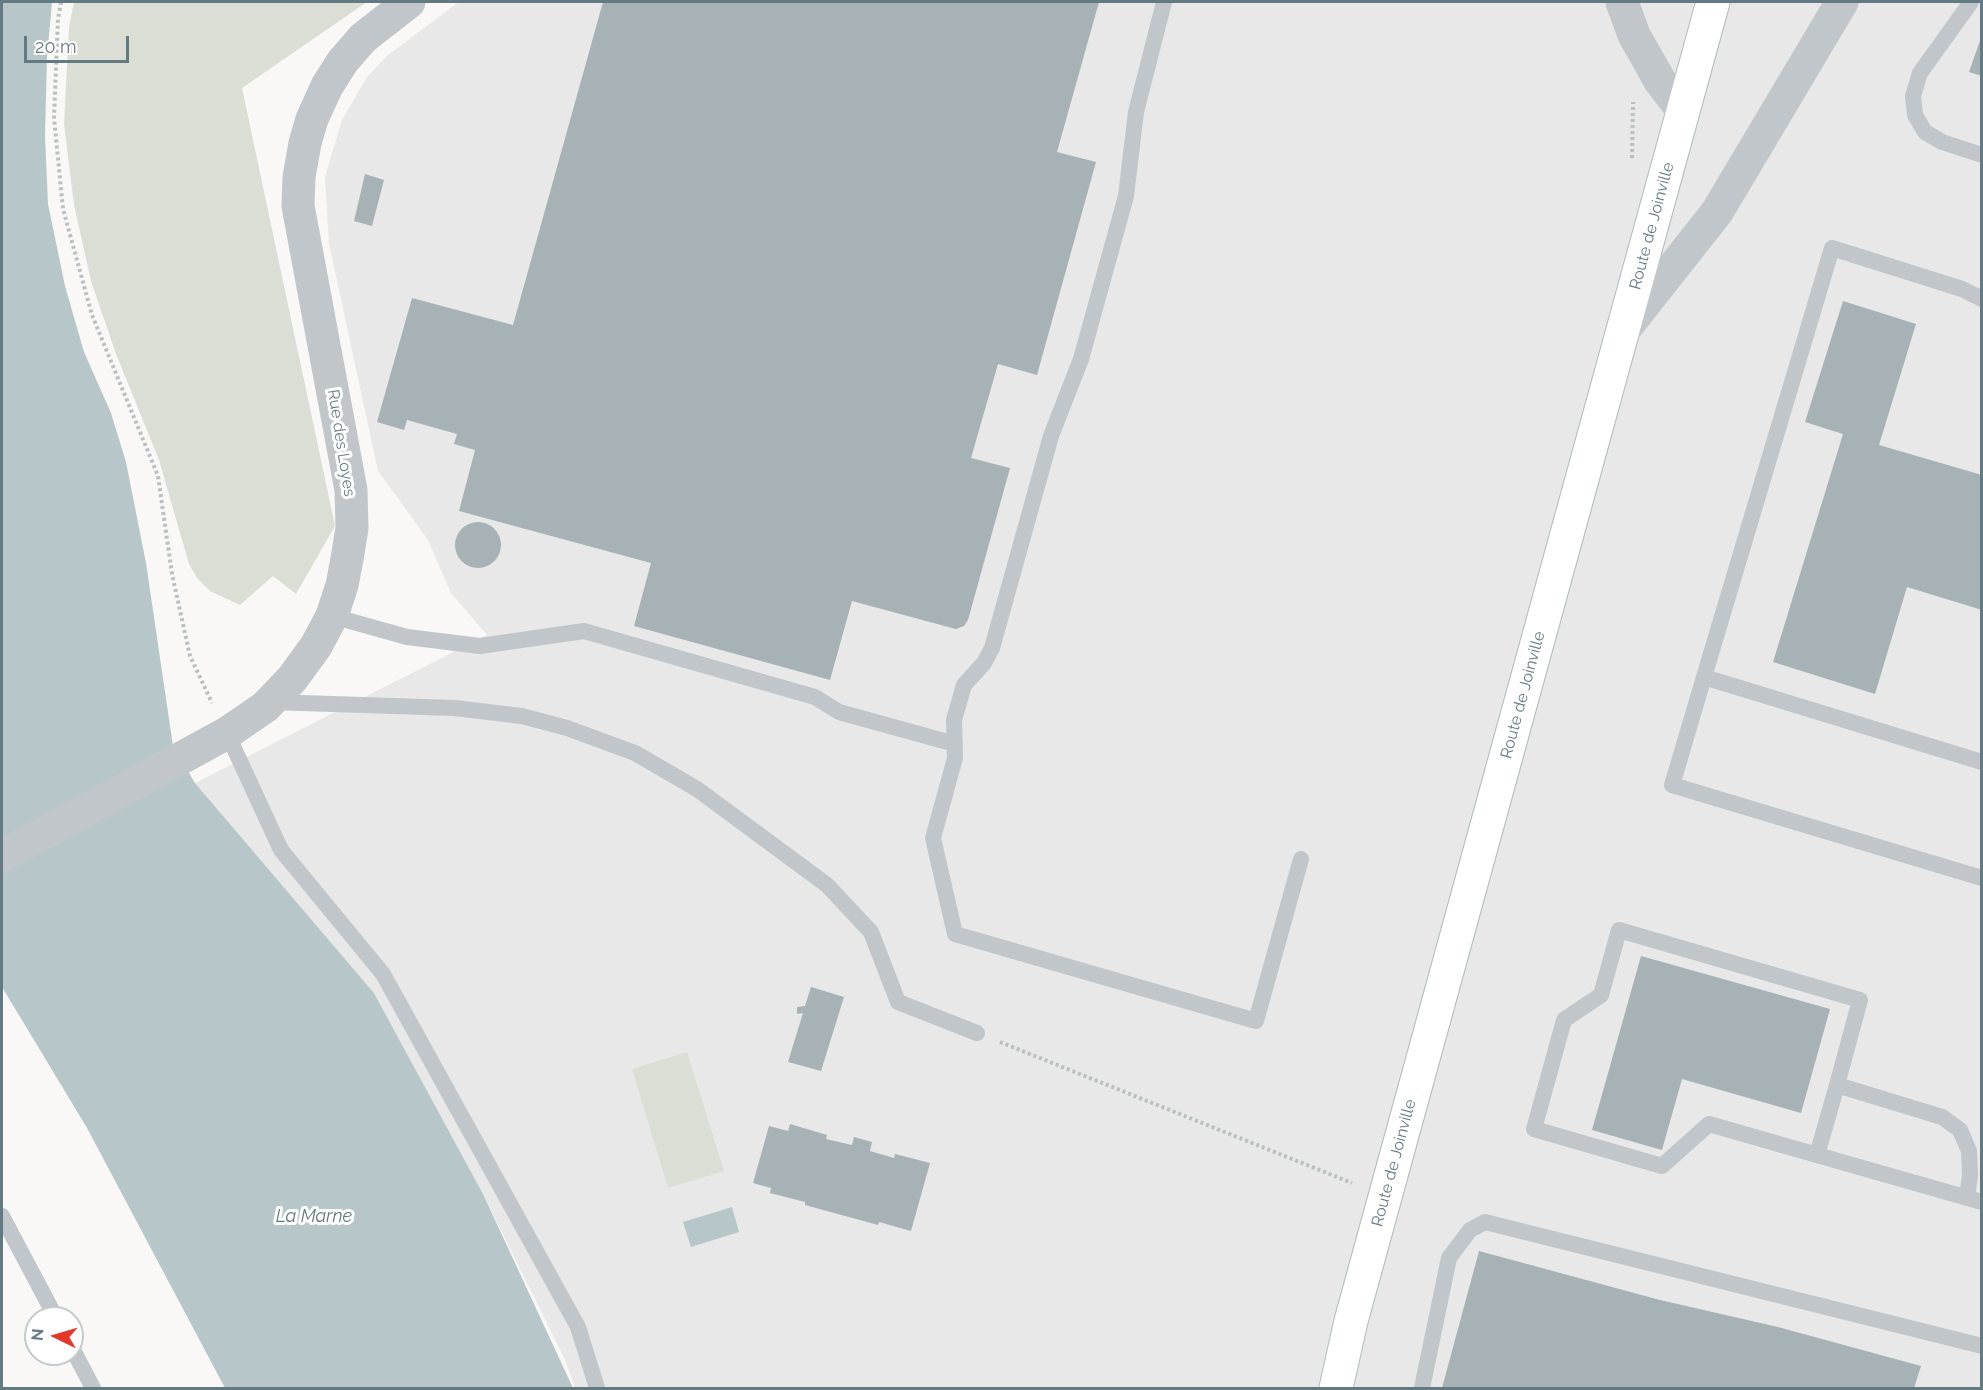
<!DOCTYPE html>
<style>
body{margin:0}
#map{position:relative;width:1983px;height:1390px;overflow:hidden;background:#f9f8f6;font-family:Raleway,sans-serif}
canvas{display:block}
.frame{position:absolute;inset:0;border:3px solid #647a82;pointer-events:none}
.north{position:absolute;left:24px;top:1306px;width:60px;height:60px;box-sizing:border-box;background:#fff;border:2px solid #c1cacd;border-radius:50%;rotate:275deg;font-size:16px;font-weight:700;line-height:24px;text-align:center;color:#647a82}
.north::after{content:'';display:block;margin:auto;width:21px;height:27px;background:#e5362a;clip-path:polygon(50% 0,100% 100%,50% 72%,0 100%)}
.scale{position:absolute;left:24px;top:36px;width:105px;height:27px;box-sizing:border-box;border:3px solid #647a82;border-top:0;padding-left:8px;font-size:18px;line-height:21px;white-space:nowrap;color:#647a82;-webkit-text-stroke:4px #fff;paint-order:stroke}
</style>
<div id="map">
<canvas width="1983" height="1390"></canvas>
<div class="frame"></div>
<div class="north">N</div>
<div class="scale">20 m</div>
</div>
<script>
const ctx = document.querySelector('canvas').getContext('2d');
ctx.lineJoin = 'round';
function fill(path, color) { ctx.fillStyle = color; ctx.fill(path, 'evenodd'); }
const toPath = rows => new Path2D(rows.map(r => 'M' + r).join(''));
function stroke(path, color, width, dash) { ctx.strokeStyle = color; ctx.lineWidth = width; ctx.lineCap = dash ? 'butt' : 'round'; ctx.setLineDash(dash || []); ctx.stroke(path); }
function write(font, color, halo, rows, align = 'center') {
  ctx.font = font + ' Raleway,sans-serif'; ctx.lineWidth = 6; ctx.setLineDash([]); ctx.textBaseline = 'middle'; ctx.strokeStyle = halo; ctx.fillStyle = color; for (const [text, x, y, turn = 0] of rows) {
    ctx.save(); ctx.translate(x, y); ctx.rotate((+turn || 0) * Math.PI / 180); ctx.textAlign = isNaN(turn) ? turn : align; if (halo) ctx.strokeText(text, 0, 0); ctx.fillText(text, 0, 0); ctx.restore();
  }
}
fill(toPath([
 [459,2,1981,2,1981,1388,575,1388,566,1362,483,1194,374,993,195,783,487,635,451,593,428,540,378,471,329,244,325,177,342,120,367,77,388,55]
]), '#e7e8e7');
fill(toPath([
 [74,2,367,2,242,88,335,526,296,594,273,576,240,605,210,591,197,578,189,564,159,460,116,354,91,281,74,205,64,124,69,27],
 [687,1052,724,1171,668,1188,632,1069]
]), '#daded5');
fill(toPath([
 [2,2,52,2,47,58,45,136,48,204,65,286,84,352,111,413,126,462,146,563,173,746,195,783,374,993,483,1194,573,1388,225,1388,87,1128,2,987],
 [732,1207,739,1232,691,1247,683,1222]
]), '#b7c7c9');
fill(toPath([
 [603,2,1099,2,1057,152,1096,162,1037,375,998,364,971,458,1010,468,968,620,964,626,956,629,952,628,852,601,830,680,634,626,651,563,459,511,475,450,454,444,457,434,407,420,404,430,377,422,412,298,513,325],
 [1982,35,1982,76,1969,72],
 [365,174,384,180,372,226,354,221],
 [1843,301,1916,324,1879,445,1982,475,1982,610,1907,587,1875,694,1773,662,1843,434,1805,422],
 '455 545a23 23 0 1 1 46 0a23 23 0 1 1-46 0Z',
 [1641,956,1830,1009,1801,1113,1682,1079,1662,1150,1592,1130],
 [811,987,844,997,821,1071,788,1062,803,1013,797,1014,797,1007,805,1006],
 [790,1124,827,1135,826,1139,852,1145,854,1137,872,1142,870,1151,894,1158,895,1154,930,1163,911,1231,879,1222,878,1225,805,1205,805,1202,770,1193,771,1188,753,1183,769,1126,788,1131],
 [1479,1251,1660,1300,1778,1327,1921,1366,1914,1388,1442,1388]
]), '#a7b2b6');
const secondary = toPath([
 [1336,1388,1351,1321,1385,1197,1713,2]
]);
stroke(secondary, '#b2bbbe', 35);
stroke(toPath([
 [61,2,58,19,54,118,63,209,92,315,158,476,172,574,190,656,212,703],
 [1632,158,1633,102],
 [1000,1042,1352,1183]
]), '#babfc1', 4, [3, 3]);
stroke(toPath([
 [1164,2,1136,112,1126,196,1081,359,1051,436,992,648,984,663,964,685,954,720,955,758,933,838,955,934,1256,1021,1301,859],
 [1971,2,1920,73,1913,96,1915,115,1925,132,1942,142,1982,155],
 [1982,299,1962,289,1832,248,1704,677,1982,762],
 [332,616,407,637,480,646,584,631,815,697,839,712,955,744],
 [1704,677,1672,785,1982,878],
 [271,702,454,708,522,716,567,728,635,753,697,789,827,885,871,932,898,1002,977,1033],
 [227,733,281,850,383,974,578,1327,597,1388],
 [1817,1155,1837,1085],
 [1967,1198,1970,1175,1969,1151,1960,1130,1942,1117,1837,1085,1860,1000,1619,930,1601,995,1564,1020,1534,1129,1662,1166,1709,1124,1817,1155,1982,1202],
 [2,1216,56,1318],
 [72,1348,93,1388],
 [1422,1388,1449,1258,1470,1230,1485,1222,1982,1346]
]), '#c0c6c9', 16);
stroke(toPath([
 [1622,2,1634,35,1660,81,1683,111],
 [1623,331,1717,212,1842,2],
 [2,856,227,733,265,707,292,679,316,646,332,616,342,585,347,559,352,528,351,490,298,206,299,177,305,143,312,119,327,86,343,61,363,38,409,2]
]), '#c0c6c9', 33);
stroke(secondary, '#fff', 33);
write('16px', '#647a82', '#fff', [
 ["Route de Joinville",1652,226,-75],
 ["Rue des Loyes",341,443,81],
 ["Route de Joinville",1523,695,-75],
 ["Route de Joinville",1394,1163,-75]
]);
write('italic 18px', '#5e787c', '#fff', [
 ["La Marne",314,1217]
]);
</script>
